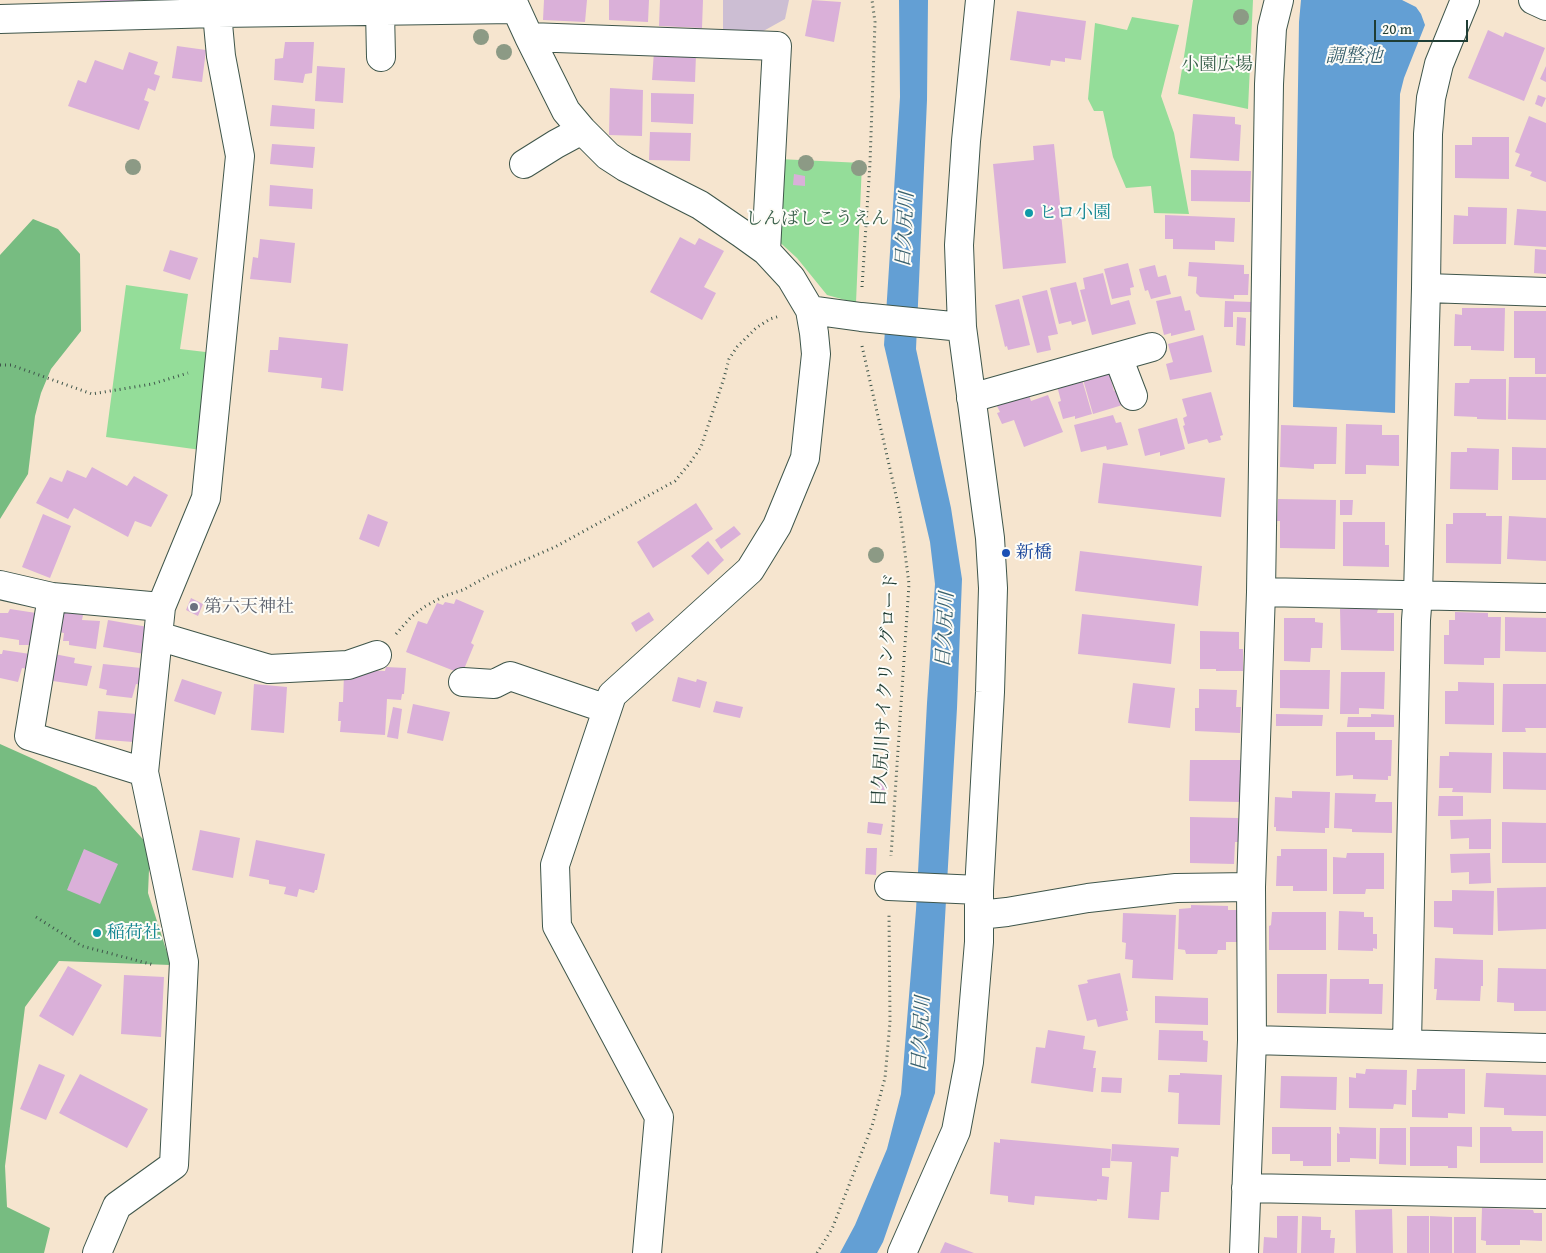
<!DOCTYPE html>
<meta charset="utf-8">
<style>
body{margin:0}
#map{position:relative;width:1546px;height:1253px;overflow:hidden;background:#f6e5cf;font-family:"Gentium Book Plus",serif}
canvas{display:block}
.scale{position:absolute;left:1374px;top:20px;width:94px;height:22px;box-sizing:border-box;border:2px solid #1f3d34;border-top:0;padding-left:6px;font-size:15px;line-height:18px;white-space:nowrap;color:#1f3d34;-webkit-text-stroke:4px #fdfcf7;paint-order:stroke}
</style>
<div id="map">
<canvas width="1546" height="1253"></canvas>
<div class="scale">20 m</div>
</div>
<script>
const ctx = document.querySelector('canvas').getContext('2d');
ctx.lineJoin = 'round';
function fill(path, color) { ctx.fillStyle = color; ctx.fill(path, 'evenodd'); }
const toPath = rows => new Path2D(rows.map(r => 'M' + r).join(''));
function stroke(path, color, width, dash) { ctx.strokeStyle = color; ctx.lineWidth = width; ctx.lineCap = dash ? 'butt' : 'round'; ctx.setLineDash(dash || []); ctx.stroke(path); }
function write(font, color, halo, rows, align = 'center') {
  ctx.font = font + ' "Gentium Book Plus","Noto Serif JP",serif'; ctx.lineWidth = 4; ctx.setLineDash([]); ctx.textBaseline = 'middle'; ctx.strokeStyle = halo; ctx.fillStyle = color; for (const [text, x, y, turn = 0] of rows) {
    ctx.save(); ctx.translate(x, y); ctx.rotate((+turn || 0) * Math.PI / 180); ctx.textAlign = isNaN(turn) ? turn : align; if (halo) ctx.strokeText(text, 0, 0); ctx.fillText(text, 0, 0); ctx.restore();
  }
}
fill(toPath([
 [723,0,789,0,785,19,758,34,723,31]
]), '#ccbed3');
fill(toPath([
 [1193,0,1253,0,1248,109,1178,94],
 [1132,17,1179,25,1161,96,1174,133,1189,214,1154,213,1151,186,1126,188,1113,157,1103,111,1094,111,1088,99,1095,23,1127,30],
 [779,159,862,163,856,303,827,295,797,258,774,237],
 [126,285,188,294,180,349,214,353,201,450,106,437]
]), '#94dd99');
fill(toPath([
 [33,219,58,229,80,254,81,331,51,369,41,393,35,416,28,474,0,519,0,255],
 [0,744,96,787,150,847,148,893,171,965,59,961,25,1007,5,1166,7,1207,50,1228,44,1253,0,1253]
]), '#77bc81');
fill(toPath([
 [899,0,928,0,927,100,916,349,951,508,962,579,957,708,935,1093,883,1242,877,1253,840,1253,855,1225,887,1149,901,1094,916,910,927,703,935,584,930,542,884,345,900,97],
 [1301,0,1402,0,1416,7,1421,14,1425,25,1404,78,1400,94,1395,413,1293,407,1299,22]
]), '#639fd4');
fill(toPath([
 [100,0,134,0,134,2,100,2],
 [544,0,587,0,585,22,543,20],
 [609,0,649,0,648,22,609,20],
 [660,0,703,0,702,28,659,26],
 [812,0,841,2,834,42,805,36],
 [1017,11,1086,21,1081,60,1065,58,1065,62,1051,60,1050,66,1010,60],
 [1488,30,1503,37,1505,32,1545,48,1524,101,1468,78],
 [285,42,314,42,312,73,305,74,303,83,274,80,275,59,283,58],
 [177,46,206,50,202,82,172,78],
 [654,51,696,54,695,82,652,80],
 [129,52,158,62,154,74,160,76,155,91,148,88,144,100,149,102,139,130,68,106,78,80,86,83,95,60,123,70],
 [317,66,345,68,343,103,315,101],
 [1546,66,1546,82,1540,79],
 [610,88,643,90,642,136,609,135],
 [651,93,694,94,693,124,651,122],
 [1538,95,1546,98,1542,107,1535,104],
 [272,105,315,109,314,129,270,126],
 [1193,114,1235,117,1235,124,1241,125,1239,161,1190,158],
 [1529,116,1546,123,1546,182,1530,176,1532,172,1515,166,1520,154,1515,152],
 [650,132,691,133,690,161,649,160],
 [1472,137,1509,137,1509,179,1455,178,1455,145,1472,145],
 [272,144,315,147,313,168,270,164],
 [1054,144,1066,263,1003,269,993,164,1034,160,1033,146],
 [1191,170,1251,171,1250,202,1191,201],
 [794,174,805,176,805,186,793,185],
 [270,185,313,189,312,209,269,206],
 [1468,207,1507,208,1506,244,1453,244,1454,215,1468,216],
 [1517,209,1546,211,1546,247,1514,245],
 [1165,215,1235,218,1234,242,1215,241,1215,250,1173,249,1173,239,1165,239],
 [680,237,695,245,699,238,724,251,704,287,716,293,702,320,650,292],
 [260,239,295,243,291,283,250,279,253,257,258,258],
 [1535,249,1546,250,1546,274,1534,273],
 [170,250,198,258,190,280,163,271],
 [1189,262,1244,265,1244,274,1249,274,1248,295,1234,295,1234,299,1200,297,1196,293,1197,277,1188,276],
 [1128,263,1134,287,1130,288,1131,295,1112,299,1104,269],
 [1155,265,1158,277,1166,275,1171,294,1151,299,1148,290,1145,291,1139,269],
 [1103,273,1111,305,1129,300,1136,324,1092,335,1080,290,1085,289,1083,278],
 [1076,282,1086,321,1072,325,1071,321,1059,324,1050,288],
 [1047,290,1058,334,1048,336,1051,350,1037,353,1022,296],
 [1181,296,1185,311,1190,310,1195,330,1171,336,1171,333,1164,335,1156,301],
 [1019,299,1030,345,1008,350,1007,346,1005,347,995,305],
 [1225,301,1252,302,1252,312,1233,312,1233,327,1224,327],
 [1462,308,1505,308,1504,351,1471,350,1471,346,1454,346,1455,314,1462,315],
 [1514,311,1546,311,1546,374,1535,374,1535,358,1514,358],
 [1237,317,1246,318,1245,346,1236,345],
 [1203,335,1212,372,1170,380,1166,364,1173,362,1168,344],
 [279,337,348,344,343,391,321,388,322,378,268,372,270,350,278,350],
 [1108,369,1114,391,1125,388,1129,403,1093,414,1082,376],
 [1081,376,1092,414,1075,419,1075,416,1063,419,1058,402,1061,401,1056,382],
 [1509,377,1546,377,1546,420,1508,419],
 [1470,379,1506,379,1506,420,1477,419,1477,417,1454,416,1455,383,1469,383],
 [1027,389,1031,401,1048,395,1063,432,1024,447,1014,420,1002,424,997,413,1000,412,995,402],
 [1211,392,1223,435,1220,436,1221,440,1209,443,1207,439,1188,444,1183,426,1185,425,1183,418,1187,416,1182,399],
 [1113,415,1116,423,1121,422,1128,445,1107,450,1106,446,1081,452,1074,425],
 [1177,418,1185,449,1160,456,1160,452,1145,456,1138,429],
 [1346,424,1382,425,1382,435,1399,435,1399,466,1366,465,1366,474,1345,474],
 [1281,425,1337,427,1336,464,1314,464,1314,469,1280,467],
 [1512,447,1546,448,1546,480,1512,480],
 [1467,448,1499,449,1498,490,1450,489,1451,452,1467,452],
 [1103,463,1225,478,1221,517,1098,503],
 [92,467,127,486,134,476,168,495,151,527,135,521,128,537,74,508,68,519,36,503,50,477,62,482,67,470,86,478],
 [1278,499,1336,500,1335,549,1280,548,1280,521,1277,521],
 [1340,500,1353,500,1352,515,1340,515],
 [696,503,713,529,653,568,637,542],
 [1453,513,1486,513,1486,516,1502,516,1501,564,1446,563,1446,524,1453,524],
 [43,514,71,526,50,578,22,567],
 [368,514,388,522,379,547,359,539],
 [1509,516,1546,518,1546,561,1507,559],
 [1343,522,1385,522,1385,545,1389,545,1389,567,1343,566],
 [734,526,741,534,721,549,715,540],
 [708,541,724,560,708,575,691,556],
 [1080,551,1202,566,1198,606,1075,591],
 [191,598,203,604,198,616,186,610],
 [456,599,484,611,471,643,474,645,462,674,406,652,418,621,427,624,437,603,443,605,445,602,454,604],
 [10,609,36,613,31,645,19,645,19,640,0,637,0,613,8,613],
 [1340,609,1378,609,1377,613,1394,613,1394,651,1341,650],
 [63,612,83,615,82,620,100,621,96,649,69,645,69,641,63,641,64,633,59,632],
 [649,612,654,620,636,632,631,623],
 [1455,612,1488,613,1488,617,1501,617,1500,658,1484,658,1484,665,1444,664,1444,635,1449,635,1449,620,1455,620],
 [1082,614,1175,624,1171,664,1078,654],
 [1505,617,1546,618,1546,652,1505,651],
 [1284,618,1315,618,1315,622,1323,623,1322,648,1311,648,1310,662,1284,661],
 [108,620,148,627,144,654,103,647],
 [1200,631,1239,632,1239,649,1243,649,1243,671,1216,671,1216,669,1200,669],
 [3,650,30,654,28,669,22,668,18,682,0,678,0,654,2,654],
 [54,654,75,658,74,663,92,666,87,686,53,681,53,675,49,675],
 [103,664,141,668,141,685,136,684,132,698,106,695,107,690,99,688],
 [386,667,406,668,404,694,402,694,401,700,387,699,385,735,340,732,341,721,338,721,339,702,343,702,344,674,363,675,363,670,385,671],
 [1280,670,1330,670,1329,709,1280,708],
 [1341,672,1385,672,1384,709,1359,708,1359,714,1340,714],
 [678,677,696,682,697,679,707,682,700,708,672,701],
 [182,679,222,692,215,715,174,701],
 [1458,682,1494,683,1494,725,1445,724,1445,691,1458,691],
 [1133,683,1175,688,1170,728,1128,723],
 [254,684,287,687,284,733,251,730],
 [1503,684,1546,684,1546,728,1525,728,1526,732,1502,732],
 [1199,689,1237,690,1236,707,1241,707,1240,733,1195,731,1195,708,1199,708],
 [716,701,743,707,740,718,713,712],
 [413,704,450,712,443,741,407,733],
 [393,707,402,709,398,739,387,737],
 [98,711,137,714,133,742,95,739],
 [1276,714,1323,715,1322,726,1276,726],
 [1371,714,1394,715,1394,727,1347,727,1348,717,1371,717],
 [1336,732,1375,732,1375,740,1392,740,1391,776,1388,776,1388,780,1353,779,1353,775,1336,776],
 [1449,752,1492,753,1491,793,1452,792,1453,788,1439,788,1440,756,1449,756],
 [1503,752,1546,753,1546,790,1503,789],
 [1190,760,1241,760,1241,802,1189,801],
 [878,781,886,782,885,791,877,789],
 [1292,791,1330,792,1329,828,1325,828,1325,833,1276,831,1276,827,1274,827,1275,797,1292,798],
 [1335,793,1376,794,1375,802,1392,802,1392,833,1352,832,1352,829,1334,828],
 [1439,796,1463,796,1463,816,1438,816],
 [1190,817,1238,818,1238,842,1235,842,1234,864,1190,863],
 [1491,819,1491,849,1469,849,1469,838,1451,839,1450,820],
 [868,822,883,824,881,835,867,833],
 [1502,822,1546,823,1546,863,1502,863],
 [200,830,240,838,233,878,192,870],
 [256,840,325,854,317,890,315,890,314,893,299,889,297,897,284,894,286,887,269,884,269,880,249,876],
 [866,848,877,848,876,875,865,874],
 [84,849,118,864,100,904,67,890],
 [1281,849,1327,849,1327,891,1293,891,1293,886,1276,886,1277,856,1281,856],
 [1347,853,1384,853,1384,889,1366,889,1365,894,1333,894,1333,857,1346,858],
 [1490,853,1491,883,1469,884,1469,872,1451,873,1450,854],
 [1546,887,1546,929,1498,931,1497,888],
 [1452,890,1494,891,1493,935,1453,934,1453,928,1434,927,1434,901,1452,901],
 [1191,905,1228,906,1228,910,1238,910,1238,942,1226,942,1226,950,1218,950,1217,954,1186,954,1185,950,1178,949,1179,909,1191,908],
 [1339,911,1364,912,1364,917,1373,917,1373,934,1377,934,1377,949,1373,948,1373,951,1338,950],
 [1272,912,1326,912,1326,950,1269,950,1269,926,1271,925],
 [1123,913,1176,915,1173,980,1132,978,1133,960,1125,959,1126,943,1122,942],
 [1435,958,1483,960,1483,986,1481,986,1480,1001,1436,1000,1437,989,1434,989],
 [68,966,102,985,73,1036,39,1016],
 [1498,968,1546,969,1546,1011,1514,1011,1514,1003,1497,1002],
 [1120,973,1128,1011,1126,1011,1128,1020,1098,1027,1096,1019,1087,1021,1078,985,1088,983,1087,980],
 [1277,974,1327,974,1326,1014,1277,1013],
 [124,975,164,977,161,1037,121,1034],
 [1330,979,1369,979,1369,984,1383,984,1382,1014,1329,1013],
 [1155,996,1208,998,1208,1025,1155,1023],
 [1048,1030,1085,1036,1083,1049,1096,1051,1093,1068,1096,1068,1093,1092,1031,1083,1036,1047,1045,1048],
 [1159,1030,1203,1031,1203,1040,1208,1041,1207,1062,1158,1060],
 [39,1064,65,1075,46,1120,20,1109],
 [1366,1069,1407,1070,1406,1105,1394,1104,1393,1109,1349,1108,1349,1077,1356,1078,1356,1073,1365,1074],
 [1417,1069,1465,1069,1465,1114,1448,1113,1448,1118,1412,1117,1412,1090,1416,1090],
 [1180,1073,1222,1075,1220,1125,1178,1124,1179,1093,1168,1092,1169,1075,1180,1075],
 [1486,1073,1546,1075,1546,1116,1504,1115,1504,1108,1484,1107],
 [80,1074,148,1109,127,1148,59,1113],
 [1281,1076,1337,1077,1336,1110,1280,1108],
 [1102,1077,1122,1078,1121,1093,1101,1092],
 [1272,1127,1331,1127,1331,1166,1303,1166,1303,1161,1290,1161,1290,1154,1272,1154],
 [1339,1127,1376,1128,1376,1159,1350,1158,1350,1162,1337,1162,1337,1133,1340,1134],
 [1410,1127,1472,1127,1472,1147,1457,1146,1457,1168,1448,1168,1448,1166,1410,1166],
 [1480,1127,1511,1127,1512,1131,1543,1131,1543,1163,1480,1163],
 [1380,1128,1406,1128,1406,1165,1379,1164],
 [1000,1139,1111,1149,1110,1168,1102,1168,1102,1176,1109,1177,1107,1200,1097,1199,1097,1201,1035,1196,1034,1205,1008,1202,1008,1196,990,1194,994,1142,1000,1143],
 [1112,1144,1179,1148,1178,1157,1171,1156,1169,1192,1161,1192,1159,1220,1128,1218,1132,1162,1111,1161],
 [1482,1208,1533,1210,1534,1213,1542,1213,1542,1241,1520,1240,1520,1245,1486,1245,1486,1241,1481,1240],
 [1392,1209,1393,1253,1356,1253,1355,1210],
 [1277,1216,1298,1216,1297,1253,1263,1253,1264,1237,1277,1238],
 [1302,1216,1321,1217,1321,1230,1331,1230,1330,1238,1335,1238,1334,1253,1301,1253],
 [1407,1216,1429,1216,1429,1253,1407,1253],
 [1430,1216,1452,1217,1452,1253,1430,1253],
 [1454,1217,1476,1217,1476,1253,1454,1253],
 [945,1242,974,1253,940,1253]
]), '#dab0d9');
const minor = toPath([
 [512,0,529,37,566,111,582,130,608,156,625,167,700,205,741,233,766,251,791,278,810,310,814,333,816,354,805,458,777,526,750,570,612,695,555,865,557,926,659,1117,647,1253],
 [1533,0,1546,6],
 [380,11,381,57],
 [0,19,217,13,515,9],
 [529,37,777,46,766,251],
 [524,164,556,144,582,130],
 [1426,288,1546,292],
 [810,310,861,317,962,327],
 [1118,357,1133,396],
 [971,398,1152,347],
 [0,585,52,597,161,607,144,772,184,962,174,1165,117,1206,97,1253],
 [1261,592,1546,598],
 [52,597,29,736,144,772],
 [161,607,206,498,240,156,221,56,217,13,219,0],
 [158,636,269,669,348,665,377,655],
 [463,682,494,684,510,676,607,709],
 [889,886,979,890],
 [979,915,1007,912,1088,898,1176,888,1251,887],
 [1252,1040,1546,1048],
 [1407,1043,1416,620,1418,595,1426,288,1428,134,1431,98,1439,64,1465,0],
 [1246,1188,1546,1194],
 [902,1253,956,1131,969,1062,979,942,979,890,990,692,993,588,990,538,962,327,959,245,966,141,980,0],
 [1244,1253,1252,1040,1251,887,1261,592,1269,84,1272,28,1279,0]
]);
stroke(minor, '#3f564b', 30);
stroke(toPath([
 [862,287,870,163,875,22,872,0],
 [862,346,900,513,909,584,891,856],
 [0,365,11,365,92,394,152,384,188,373],
 [396,634,411,617,424,607,444,596,463,590,488,576,555,547,675,481,690,463,701,447,724,378,729,359,737,347,756,328,770,319,780,316],
 [36,917,82,946,154,965],
 [817,1253,832,1229,872,1126,885,1078,890,1022,889,915]
]), '#3f564b', 3, [1, 4]);
stroke(minor, '#fff', 28);
ctx.fillStyle = '#8c9a85';
for (const [x, y] of [
 [1241,17],
 [481,37],
 [504,52],
 [806,163],
 [133,167],
 [859,168],
 [876,555]
]) { ctx.beginPath(); ctx.arc(x, y, 8, 0, 2 * Math.PI); ctx.fill(); }
for (const [x, y, r, color] of [
 [1029,213,5,"#0f9aa8"],
 [1006,553,5,"#1a4fb4"],
 [194,607,5,"#6b7280"],
 [97,933,5,"#0f9aa8"]
]) { const dot = new Path2D(); dot.arc(x, y, r, 0, 2 * Math.PI); ctx.fillStyle = color; ctx.fill(dot); stroke(dot, '#fdfcf7', 2); }
write('18px', '#365d48', '#fdfcf7', [
 ["小園広場",1217,65],
 ["しんばしこうえん",817,219]
]);
write('18px', '#0d838f', '#fdfcf7', [
 ["ヒロ小園",1039,213],
 ["稲荷社",107,933]
], 'left');
write('18px', '#164399', '#fdfcf7', [
 ["新橋",1016,553]
], 'left');
write('18px', '#5b616d', '#fdfcf7', [
 ["第六天神社",204,607]
], 'left');
write('18px', '#1f3d34', '#fdfcf7', [
 ["目久尻川サイクリングロード",886,690,-87]
]);
write('italic 19px', '#375f6c', '#fdfcf7', [
 ["調整池",1354,57],
 ["目久尻川",906,230,-87],
 ["目久尻川",946,630,-87],
 ["目久尻川",922,1034,-87]
]);
</script>
